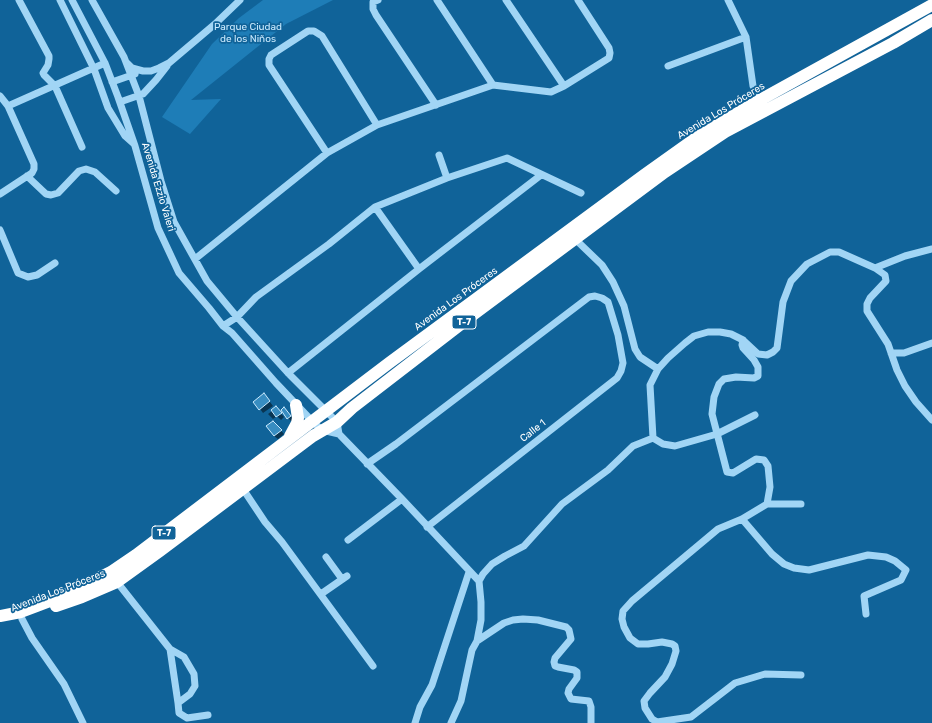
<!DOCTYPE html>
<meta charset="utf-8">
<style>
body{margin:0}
canvas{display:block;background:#106399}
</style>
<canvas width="932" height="723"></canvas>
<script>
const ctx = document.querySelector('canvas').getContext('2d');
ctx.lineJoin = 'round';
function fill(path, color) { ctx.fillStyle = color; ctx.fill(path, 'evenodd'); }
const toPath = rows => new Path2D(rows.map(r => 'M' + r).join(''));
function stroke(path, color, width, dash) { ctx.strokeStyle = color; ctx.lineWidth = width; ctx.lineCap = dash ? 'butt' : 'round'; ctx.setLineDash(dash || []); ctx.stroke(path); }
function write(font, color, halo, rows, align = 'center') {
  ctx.font = font + ' Rubik,sans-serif'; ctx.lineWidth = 3.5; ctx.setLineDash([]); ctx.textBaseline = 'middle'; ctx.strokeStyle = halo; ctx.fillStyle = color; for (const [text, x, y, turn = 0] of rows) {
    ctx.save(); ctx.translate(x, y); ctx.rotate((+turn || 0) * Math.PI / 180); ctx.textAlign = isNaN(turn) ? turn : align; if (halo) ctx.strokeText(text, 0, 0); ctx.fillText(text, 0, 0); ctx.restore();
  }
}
fill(toPath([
 [263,0,333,0,286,24,191,100,221,99,190,134,162,117,212,44,239,18]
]), '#1e7db7');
fill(toPath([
 [267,398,273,406,263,413,260,409],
 [276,408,284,417,281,420,277,416,273,419,268,414],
 [288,412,294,420,292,422,288,418],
 [273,422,284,434,278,439,274,436]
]), '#0007');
const building = toPath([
 [264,393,270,401,259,410,253,402,264,393],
 [276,406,282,413,276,417,271,410,276,406],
 [284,407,291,416,287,419,281,410,284,407],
 [273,421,282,430,274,436,266,426,273,421]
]);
fill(building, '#388dc1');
stroke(building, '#caeafe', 1);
stroke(toPath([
 [19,0,49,56,49,59,48,65,43,73,44,75,55,86,82,147],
 [60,0,94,69,108,108,125,136,134,144],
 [72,0,105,63,118,97,135,146,158,228,179,273,209,308,223,326,232,333,276,383,312,421,322,430,339,434],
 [92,0,124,57,139,96,161,181,174,222,207,281,237,317,288,373,337,422,339,434,402,499,479,581,481,602,481,620,477,641,504,623,513,620,523,619,538,620,566,627,569,630,571,639,555,658,554,662,555,666,558,667,574,670,577,672,577,678,569,689,568,693,571,699,589,701,591,707,591,723],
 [378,0,373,2,373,9,376,15,436,105],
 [437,0,493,85],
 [506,0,564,86],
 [728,0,746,37,753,86,760,100],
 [127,63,132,68,143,71,151,71,159,68,169,63,215,24,240,0],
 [668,66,746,37],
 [112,82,135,74],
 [0,96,8,106,34,164,34,169,32,173,0,194],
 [120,102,143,94,156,80,167,66],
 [8,106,105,63],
 [327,153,269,65,269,59,271,55,308,31,314,31,322,36,377,125],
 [439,155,447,178],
 [27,176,46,194,51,195,58,193,79,171,86,169,95,172,116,191],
 [375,207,419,269],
 [0,230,18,273,28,277,37,275,55,263],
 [575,239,602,265,613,282,624,306,635,349,640,357,658,369],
 [195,259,327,153,377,125,493,85,551,92,564,86,609,58,610,53,609,48,578,0],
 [875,268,905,256,932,249],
 [223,326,237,317,256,297,329,244,375,207,447,178,507,158,581,193],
 [743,340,742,345,743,348,754,360,758,367,758,376,754,378,736,377,724,379,719,384,714,397,712,414,727,472,733,473,756,459,764,460,768,466,770,487,767,504],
 [891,353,904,353,932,343],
 [288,373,419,269,541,175],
 [653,438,663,444,675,446,717,434,755,415],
 [367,464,396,444,589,297,595,296,602,298,608,302,618,335,623,363,621,371,617,378,427,527],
 [243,489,265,522,282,542,373,666],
 [742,519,772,554,784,564,794,568,809,570,868,555,886,557,895,561,906,570,901,580,864,596,866,614],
 [348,540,402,499],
 [326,557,342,579],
 [479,581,483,574,492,564,505,556,524,546,562,504,608,470,633,446,653,438,650,385,658,369,668,358,685,343,694,336,708,332,720,332,731,334,743,340,758,354,767,355,773,352,777,348,783,302,791,281,807,264,830,252,839,252,875,268,885,275,886,281,870,298,867,304,867,311,888,344,897,370,905,386,916,402,932,420],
 [117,582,170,649,184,657,194,674,195,686,190,694,178,703,179,713,187,718,208,715],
 [321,594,347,576],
 [22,619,32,638,64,684,83,723],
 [170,649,178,703],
 [801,675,765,674,735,683,691,717,657,722,652,719,645,708,644,701,650,693,665,677,672,664,676,651,675,646,672,644,662,642,648,644,638,644,630,638,624,627,622,619,623,611,632,601,718,529,742,519,767,504,801,504],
 [415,723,420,707,432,685,469,572],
 [451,723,461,701,472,650,477,641]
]), '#a1d5f5', 7);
stroke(toPath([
 [290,436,297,423,298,418,296,405],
 [56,606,82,597,117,582,160,551,313,436,337,422,352,408,474,314,665,172,725,132,893,43,932,20],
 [0,616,21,612,37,606,58,598,111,572,136,555,389,363,644,175,699,136,760,100,932,5]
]), '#fff', 12);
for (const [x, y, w] of [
 [464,322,24],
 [164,533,24]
]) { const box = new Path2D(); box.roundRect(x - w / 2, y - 7, w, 14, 3); ctx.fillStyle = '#106399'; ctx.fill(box); stroke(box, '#fff', 1); }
write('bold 9px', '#fff', null, [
 ["T-7",464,322],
 ["T-7",164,533]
]);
write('10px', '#caeafe', '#106399', [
 ["Parque Ciudad",248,27],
 ["de los Niños",248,39]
]);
write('10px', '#fff', '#106399', [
 ["Avenida Los Próceres",721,111,-31],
 ["Avenida Ezzio Valeri",158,187,73],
 ["Avenida Los Próceres",456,299,-36],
 ["Calle 1",533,431,-38],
 ["Avenida Los Próceres",58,591,-21]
]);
</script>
